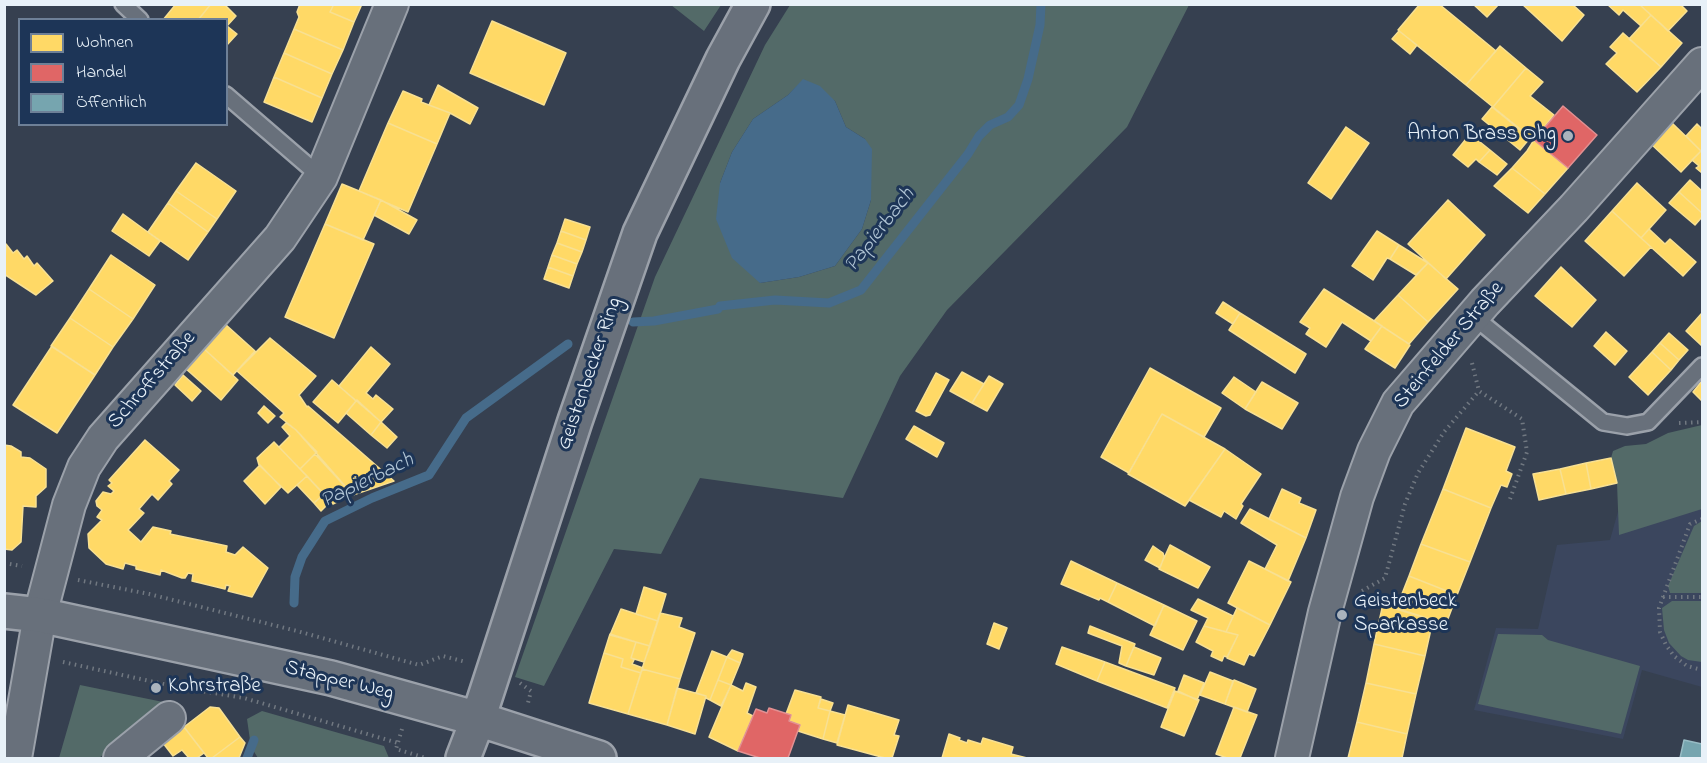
<!DOCTYPE html>
<meta charset="utf-8">
<style>
body{margin:0}
#map{position:relative;width:1707px;height:763px;overflow:hidden;background:#364050;font-family:"Indie Flower",sans-serif}
canvas{display:block}
.frame{position:absolute;inset:0;border:6px solid #e8f1f8;pointer-events:none}
.legend{position:absolute;left:18px;top:18px;width:210px;height:108px;box-sizing:border-box;background:#1d3557;border:2px solid #6e8097;margin:0;padding:8px 10px;list-style:none;font-size:18px;color:#e8f1f8}
.legend li{display:flex;align-items:center;gap:12px;height:30px}
.legend b{width:30px;border:2px solid #6e8097}
</style>
<div id="map">
<canvas width="1707" height="763"></canvas>
<div class="frame"></div>
<ul class="legend">
<li><b style="height:16px;background:#ffd966"></b>Wohnen</li>
<li><b style="height:16px;background:#e06666"></b>Handel</li>
<li><b style="height:16px;background:#76a5af"></b>Öffentlich</li>
</ul>
</div>
<script>
const ctx = document.querySelector('canvas').getContext('2d');
ctx.lineJoin = 'round';
function fill(path, color) { ctx.fillStyle = color; ctx.fill(path, 'evenodd'); }
const toPath = rows => new Path2D(rows.map(r => 'M' + r).join(''));
function stroke(path, color, width, dash) { ctx.strokeStyle = color; ctx.lineWidth = width; ctx.lineCap = dash ? 'butt' : 'round'; ctx.setLineDash(dash || []); ctx.stroke(path); }
function write(font, color, halo, rows, align = 'center') {
  ctx.font = font + ' "Indie Flower",sans-serif'; ctx.lineWidth = 6; ctx.setLineDash([]); ctx.textBaseline = 'middle'; ctx.strokeStyle = halo; ctx.fillStyle = color; for (const [text, x, y, turn = 0] of rows) {
    ctx.save(); ctx.translate(x, y); ctx.rotate((+turn || 0) * Math.PI / 180); ctx.textAlign = isNaN(turn) ? turn : align; if (halo) ctx.strokeText(text, 0, 0); ctx.fillText(text, 0, 0); ctx.restore();
  }
}
fill(toPath([
 [1702,453,1702,687,1642,670,1623,739,1474,710,1496,628,1538,629,1557,545,1610,540,1621,501]
]), '#3b465e');
fill(toPath([
 [671,5,721,5,704,31],
 [790,5,1189,5,1127,127,947,310,900,376,843,498,700,478,661,554,614,549,544,686,515,677,655,277,765,45],
 [803,80,835,101,846,127,865,139,871,200,862,229,835,266,799,277,760,283,720,183,732,152,753,119,788,95],
 [1702,425,1702,509,1619,535,1617,483,1611,458,1613,451,1625,446,1646,444,1668,433],
 [1702,521,1702,593,1670,593,1668,586,1694,526],
 [1672,601,1702,601,1702,662,1688,660,1681,656,1669,643,1664,630,1662,608],
 [1498,634,1542,635,1548,640,1640,666,1621,734,1478,704],
 [80,685,168,703,99,758,59,758],
 [262,711,384,746,389,758,258,758,251,747,247,719]
]), '#536a68');
fill(toPath([
 [803,79,820,86,835,101,846,127,865,139,872,149,871,200,862,229,835,266,799,277,760,283,732,258,716,219,720,183,732,152,753,119,788,95]
]), '#466b8a');
const homes = toPath([
 [176,4,211,4,198,20,163,20,176,4],
 [211,4,224,4,236,16,226,27,226,20,198,20,211,4],
 [300,4,330,4,333,6,330,12,354,22,343,50,294,29,299,17,297,12,300,4],
 [330,4,362,4,354,22,330,12,333,6,330,4],
 [1420,4,1439,4,1496,51,1466,85,1398,30,1420,4],
 [1473,4,1499,4,1487,17,1473,4],
 [1522,4,1572,4,1584,15,1562,41,1522,4],
 [1607,4,1639,4,1651,15,1641,26,1623,10,1619,15,1607,4],
 [1639,4,1680,4,1687,11,1668,31,1639,4],
 [1651,15,1682,43,1661,67,1629,39,1651,15],
 [492,21,566,53,544,105,470,73,492,21],
 [227,26,237,34,226,46,226,27,227,26],
 [294,29,343,50,332,74,284,53,294,29],
 [1399,31,1417,45,1410,54,1392,39,1399,31],
 [1623,33,1661,67,1637,92,1606,64,1617,53,1610,47,1623,33],
 [1500,46,1526,68,1493,107,1466,85,1500,46],
 [284,53,332,74,322,98,274,77,284,53],
 [1526,68,1543,82,1530,96,1554,115,1534,140,1493,107,1526,68],
 [274,77,322,98,312,122,264,102,274,77],
 [438,85,478,108,470,124,450,113,429,105,438,85],
 [403,91,422,99,421,102,450,113,437,144,388,123,403,91],
 [1492,107,1530,138,1520,150,1482,119,1492,107],
 [1671,122,1701,151,1681,172,1651,144,1671,122],
 [388,123,437,144,408,212,359,191,388,123],
 [1697,124,1702,129,1702,152,1686,136,1697,124],
 [1346,127,1369,143,1331,199,1308,183,1346,127],
 [1470,134,1490,150,1479,162,1476,159,1468,167,1453,155,1470,134],
 [1534,140,1568,168,1545,194,1512,168,1527,151,1534,140],
 [1490,150,1507,164,1497,175,1479,162,1490,150],
 [1701,151,1702,152,1702,173,1696,168,1699,166,1692,160,1701,151],
 [196,163,236,191,217,219,176,191,196,163],
 [1512,168,1545,194,1528,213,1494,186,1512,168],
 [1690,180,1702,191,1702,213,1679,192,1690,180],
 [1637,183,1666,210,1641,238,1612,211,1637,183],
 [342,184,381,200,363,240,325,224,342,184],
 [176,191,217,219,208,232,168,203,176,191],
 [1679,192,1702,213,1702,217,1695,225,1669,203,1679,192],
 [381,200,417,220,409,234,374,215,381,200],
 [1448,200,1485,235,1446,279,1408,244,1448,200],
 [168,203,208,232,188,260,148,232,168,203],
 [1612,211,1651,247,1624,276,1585,241,1612,211],
 [123,214,160,241,149,256,112,231,123,214],
 [565,219,590,227,586,240,561,231,565,219],
 [325,224,374,244,334,338,285,317,325,224],
 [1649,229,1665,244,1670,239,1696,262,1683,276,1641,238,1649,229],
 [561,231,586,240,582,252,557,243,561,231],
 [1377,231,1399,245,1390,259,1387,258,1373,280,1352,266,1377,231],
 [557,243,582,252,577,264,552,255,557,243],
 [6,244,13,253,17,250,24,259,27,256,34,266,37,263,53,281,36,295,4,274,6,244],
 [1399,245,1428,263,1416,275,1390,259,1399,245],
 [111,255,155,285,133,319,89,289,111,255],
 [552,255,577,264,573,276,548,267,552,255],
 [1428,263,1458,289,1428,322,1398,295,1428,263],
 [548,267,573,276,569,288,544,279,548,267],
 [1561,267,1596,300,1572,327,1535,296,1561,267],
 [89,289,133,319,113,347,70,318,89,289],
 [1324,289,1382,326,1371,341,1342,322,1326,347,1306,334,1310,328,1300,322,1324,289],
 [1398,295,1428,322,1409,344,1374,321,1398,295],
 [1223,302,1240,313,1233,324,1216,313,1223,302],
 [1240,313,1306,354,1295,373,1229,330,1240,313],
 [1702,313,1702,346,1686,331,1702,313],
 [70,318,113,347,95,375,51,346,70,318],
 [225,324,255,351,233,375,203,348,225,324],
 [1382,326,1410,345,1395,368,1365,349,1382,326],
 [1606,332,1627,351,1615,365,1594,346,1606,332],
 [1669,333,1688,350,1679,360,1660,343,1669,333],
 [270,338,316,376,299,395,307,407,308,406,394,481,353,495,296,430,280,417,284,413,237,371,270,338],
 [1660,343,1679,360,1671,370,1652,352,1660,343],
 [52,346,95,375,57,433,13,405,52,346],
 [371,347,390,364,366,393,373,399,376,395,393,409,381,422,339,386,371,347],
 [203,348,238,380,221,400,185,368,203,348],
 [1652,352,1671,370,1648,395,1629,377,1652,352],
 [1150,368,1221,408,1204,437,1162,414,1129,473,1101,457,1150,368],
 [962,372,984,384,972,403,950,391,962,372],
 [936,373,949,380,930,415,926,416,916,411,936,373],
 [183,375,201,391,192,401,175,385,183,375],
 [989,376,1003,384,987,411,972,403,989,376],
 [1234,377,1256,392,1245,409,1222,393,1234,377],
 [332,380,356,401,338,423,313,402,332,380],
 [1262,382,1298,403,1282,429,1245,409,1262,382],
 [1701,382,1702,384,1702,401,1693,392,1701,382],
 [357,400,381,422,371,435,346,413,357,400],
 [264,406,275,416,268,423,258,413,264,406],
 [1162,414,1225,449,1185,506,1128,474,1162,414],
 [381,422,397,437,387,448,371,435,381,422],
 [286,423,296,430,317,452,300,469,279,447,290,436,282,427,286,423],
 [914,426,944,443,937,457,906,439,914,426],
 [1466,428,1515,447,1506,471,1512,474,1507,487,1501,485,1491,508,1443,489,1466,428],
 [145,440,179,470,169,481,172,484,158,500,152,494,139,509,144,513,128,530,141,542,153,527,171,531,170,534,227,546,226,552,235,555,243,547,268,568,252,597,228,591,230,586,226,585,225,589,192,581,193,574,188,573,185,578,182,578,161,570,160,575,136,569,136,566,125,563,123,569,106,564,89,548,88,534,102,520,97,517,102,510,97,506,96,501,103,492,111,494,114,491,108,486,112,483,109,480,145,440],
 [274,442,307,476,288,493,259,465,257,458,274,442],
 [4,445,11,446,21,452,21,457,30,458,46,469,46,487,36,496,36,507,23,506,21,542,12,550,4,549,4,445],
 [1225,449,1261,474,1241,504,1243,506,1236,519,1224,511,1221,517,1189,500,1225,449],
 [315,454,352,494,333,504,300,469,315,454],
 [1611,458,1617,483,1591,489,1586,463,1611,458],
 [1586,463,1591,489,1566,494,1560,469,1586,463],
 [260,465,281,487,265,504,244,481,260,465],
 [1560,469,1566,494,1539,500,1533,474,1560,469],
 [307,476,324,494,314,503,297,485,307,476],
 [1282,489,1301,498,1299,503,1316,510,1306,538,1269,519,1282,489],
 [1443,489,1491,508,1470,562,1421,544,1443,489],
 [324,494,331,501,321,511,314,503,324,494],
 [1250,509,1306,538,1288,581,1265,569,1277,545,1241,523,1250,509],
 [1421,544,1470,562,1457,595,1409,576,1421,544],
 [1170,545,1210,567,1198,588,1159,569,1170,545],
 [1153,546,1163,553,1164,557,1160,568,1145,560,1153,546],
 [1071,561,1117,583,1108,602,1100,598,1099,600,1061,584,1071,561],
 [1249,561,1291,582,1270,625,1228,603,1249,561],
 [1409,576,1457,595,1446,624,1396,609,1409,576],
 [1117,583,1164,605,1155,626,1108,602,1117,583],
 [644,587,666,594,658,621,636,614,644,587],
 [1198,599,1233,616,1226,632,1204,626,1208,618,1191,610,1198,599],
 [1383,604,1433,620,1425,656,1374,644,1383,604],
 [1164,605,1197,621,1183,650,1150,635,1164,605],
 [1237,608,1270,625,1254,656,1249,654,1244,665,1227,658,1238,635,1226,632,1237,608],
 [621,609,658,621,650,646,610,635,621,609],
 [660,613,682,618,679,627,695,633,680,679,642,669,660,613],
 [994,623,1007,628,999,649,987,644,994,623],
 [1090,626,1135,644,1126,666,1119,663,1122,646,1088,633,1090,626],
 [1204,626,1238,635,1227,657,1224,656,1222,661,1211,656,1213,651,1196,642,1204,626],
 [610,634,636,642,631,658,634,660,632,664,643,668,641,673,621,667,623,659,604,653,610,634],
 [636,642,650,646,644,662,631,658,636,642],
 [1374,644,1425,656,1416,694,1366,683,1374,644],
 [1062,647,1105,662,1097,681,1056,664,1062,647],
 [1134,647,1161,658,1154,675,1126,666,1134,647],
 [732,650,743,654,740,663,727,657,732,650],
 [712,651,727,657,710,700,706,698,706,696,696,693,712,651],
 [604,653,623,659,621,667,641,673,628,714,589,703,604,653],
 [727,657,740,663,731,685,718,680,727,657],
 [1105,662,1175,688,1167,708,1097,681,1105,662],
 [642,669,680,679,667,725,628,714,642,669],
 [1210,672,1233,681,1225,704,1200,695,1210,672],
 [1184,675,1204,683,1197,700,1178,691,1184,675],
 [718,680,731,685,721,706,710,700,718,680],
 [1234,680,1256,689,1247,712,1225,704,1234,680],
 [746,683,756,687,747,713,753,716,738,751,709,737,731,685,743,691,746,683],
 [1366,683,1416,694,1407,734,1357,722,1366,683],
 [677,688,706,696,695,734,667,725,677,688],
 [795,690,821,697,818,708,830,711,823,739,798,731,800,725,789,721,791,715,786,714,795,690],
 [1175,691,1199,700,1184,736,1161,727,1175,691],
 [821,699,833,703,830,711,818,708,821,699],
 [848,705,899,720,894,735,899,736,892,758,885,758,837,745,848,705],
 [210,707,219,708,240,737,212,758,208,758,184,727,210,707],
 [1234,707,1257,715,1240,758,1227,758,1216,754,1234,707],
 [830,711,845,715,837,743,823,739,830,711],
 [1357,722,1407,734,1402,758,1348,758,1357,722],
 [184,727,204,753,197,758,189,758,182,750,173,756,163,743,184,727],
 [949,734,960,738,959,740,967,743,968,740,981,744,983,738,1013,747,1011,754,1027,758,942,758,949,734],
 [240,737,245,743,239,758,212,758,240,737]
]);
fill(homes, '#ffd966');
stroke(homes, '#f8e092', 1.5);
const shops = toPath([
 [1563,106,1597,135,1568,168,1534,140,1563,106],
 [769,708,791,715,789,721,800,725,788,758,760,758,738,751,756,709,767,713,769,708]
]);
fill(shops, '#e06666');
stroke(shops, '#e29092', 1.5);
const public = toPath([
 [1684,740,1702,744,1702,758,1680,758,1684,740]
]);
fill(public, '#76a5af');
stroke(public, '#98bcc5', 1.5);
stroke(toPath([
 [633,322,654,321,718,309,720,306,775,300,829,303,861,290,968,154,979,136,990,125,1008,117,1019,105,1028,79,1040,25,1041,4],
 [294,603,295,577,302,557,325,521,372,498,429,475,466,418,568,344],
 [247,758,254,740]
]), '#466b8a', 9);
const service = toPath([
 [123,4,140,20],
 [226,95,321,177],
 [1473,316,1603,422,1627,426,1648,422,1702,366]
]);
const minor = toPath([
 [15,758,40,615,69,505,84,467,103,438,280,238,321,177,392,4],
 [120,758,169,718],
 [1292,758,1325,612,1357,497,1374,451,1398,403,1485,302,1574,208,1702,64]
]);
const secondary = toPath([
 [4,611,40,615,331,678,478,719,599,758],
 [463,758,478,719,575,421,640,233,723,59,753,4]
]);
stroke(service, '#9ba1aa', 20);
stroke(minor, '#9ba1aa', 36);
stroke(secondary, '#9ba1aa', 38);
stroke(toPath([
 [1472,363,1479,391,1522,419,1527,452,1510,499],
 [1679,423,1702,422],
 [1702,519,1690,524,1659,608,1660,632,1666,645,1674,656,1687,666,1702,670],
 [4,563,22,566],
 [78,580,149,594,297,631,419,665,443,656,466,662],
 [1362,591,1385,578,1405,504,1418,473,1444,432,1479,391],
 [1663,597,1702,597],
 [63,662,177,687,244,698,398,743],
 [520,683,531,691,528,703],
 [402,729,396,749,426,758]
]), '#717881', 4, [1.5, 4.5]);
stroke(service, '#68707b', 15);
stroke(minor, '#68707b', 32);
stroke(secondary, '#68707b', 33);
for (const [x, y, r, color] of [
 [1568,136,6,"#aab3bd"],
 [1342,615,6,"#aab3bd"],
 [156,688,6,"#aab3bd"]
]) { const dot = new Path2D(); dot.arc(x, y, r, 0, 2 * Math.PI); ctx.fillStyle = color; ctx.fill(dot); stroke(dot, '#1d3557', 2); }
write('21px', '#e8f1f8', '#1d3557', [
 ["Anton Brass Ohg",1556,136,"right"],
 ["Geistenbeck",1354,603],
 ["Sparkasse",1354,627],
 ["Kohrstraße",168,688]
], 'left');
write('21px', '#e8f1f8', '#1d3557', [
 ["Steinfelder Straße",1450,346,-50],
 ["Geistenbecker Ring",591,374,-71],
 ["Schroffstraße",153,381,-49],
 ["Stapper Weg",339,682,14]
]);
write('italic 22px', '#b0c4d4', '#1d3557', [
 ["Papierbach",881,231,-52],
 ["Papierbach",368,482,-26]
]);
</script>
